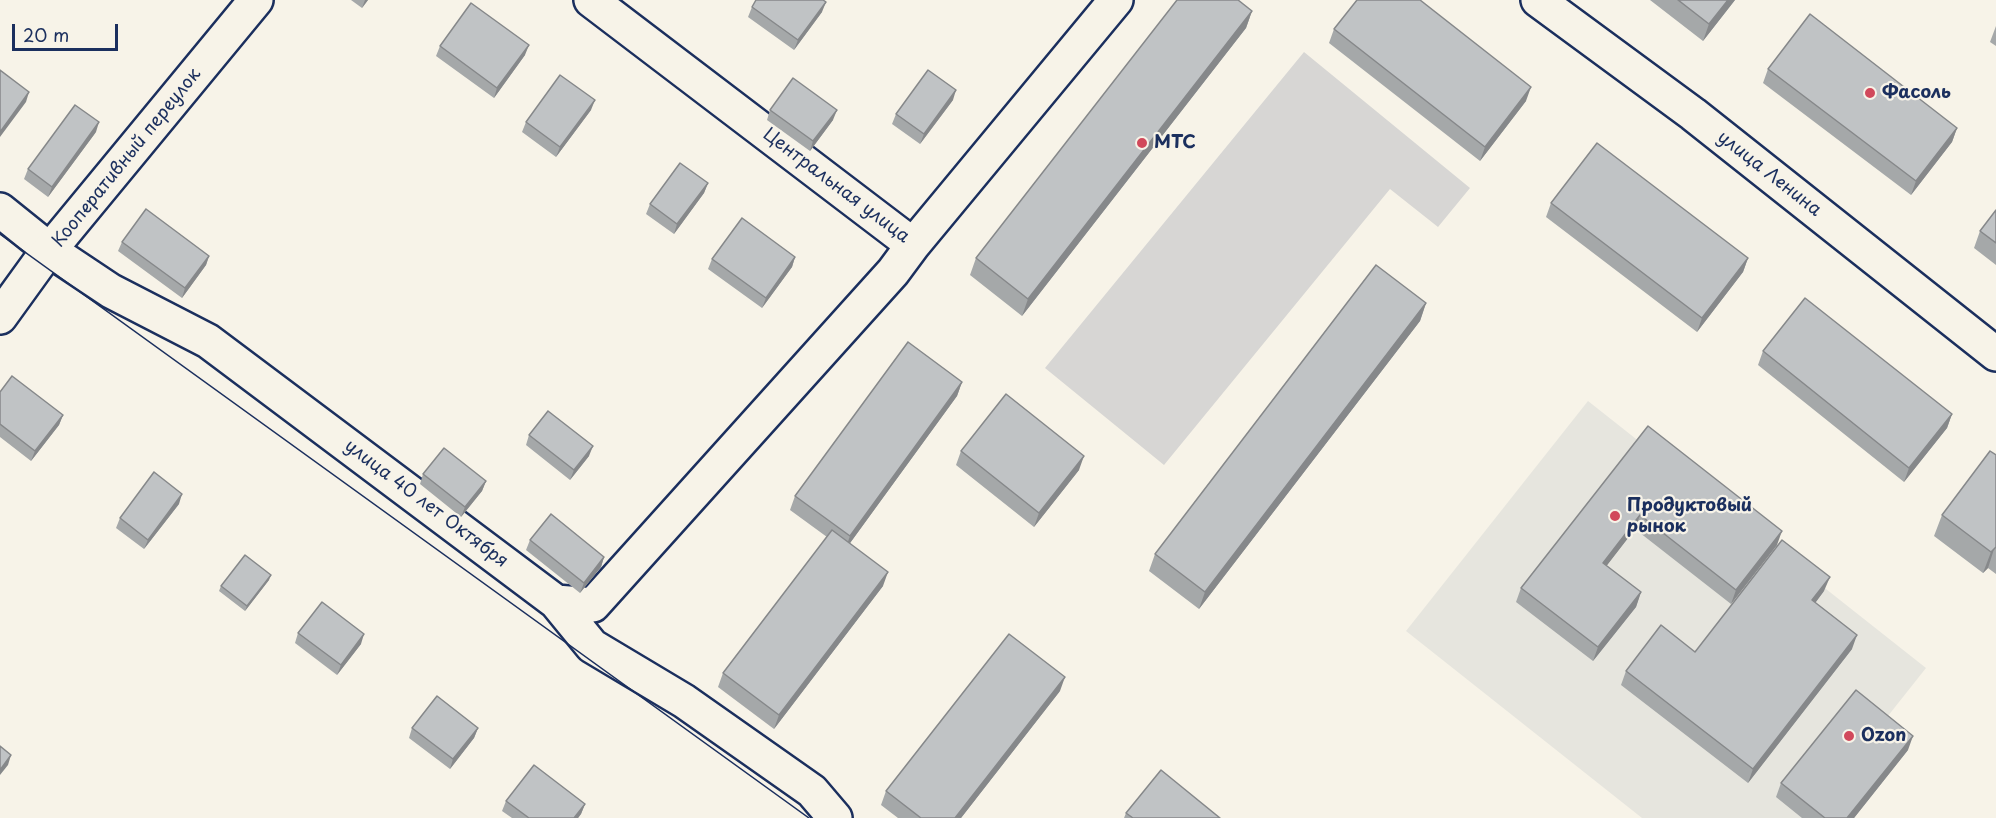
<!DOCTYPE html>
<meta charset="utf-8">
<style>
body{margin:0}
#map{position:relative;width:1996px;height:818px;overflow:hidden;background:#f7f3e8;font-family:"Playpen Sans",sans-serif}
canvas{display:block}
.scale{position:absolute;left:12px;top:24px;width:106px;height:27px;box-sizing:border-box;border:3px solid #1b2f5e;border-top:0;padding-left:8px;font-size:18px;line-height:21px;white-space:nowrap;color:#1b2f5e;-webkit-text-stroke:4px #f7f3e8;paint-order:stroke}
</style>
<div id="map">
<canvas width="1996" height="818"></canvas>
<div class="scale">20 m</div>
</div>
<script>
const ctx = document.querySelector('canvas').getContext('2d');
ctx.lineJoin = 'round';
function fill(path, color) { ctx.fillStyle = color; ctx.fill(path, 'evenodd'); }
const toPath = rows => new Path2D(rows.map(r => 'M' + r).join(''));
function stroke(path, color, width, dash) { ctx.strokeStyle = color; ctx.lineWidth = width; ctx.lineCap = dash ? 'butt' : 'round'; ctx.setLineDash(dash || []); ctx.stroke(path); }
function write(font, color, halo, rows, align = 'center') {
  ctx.font = font + ' "Playpen Sans",sans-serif'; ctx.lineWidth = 4.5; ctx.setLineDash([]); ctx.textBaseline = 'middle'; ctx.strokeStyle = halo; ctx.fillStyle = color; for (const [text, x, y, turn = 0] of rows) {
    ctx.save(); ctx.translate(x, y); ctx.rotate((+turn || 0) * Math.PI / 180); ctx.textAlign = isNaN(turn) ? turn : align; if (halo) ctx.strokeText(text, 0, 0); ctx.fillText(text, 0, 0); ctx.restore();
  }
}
fill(toPath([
 [1588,401,1926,668,1807,818,1642,818,1406,631]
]), '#e6e5de');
fill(toPath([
 [1304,52,1470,188,1438,227,1390,189,1164,465,1045,368]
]), '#d7d6d4');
const minor = toPath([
 [591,0,913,245,1116,0],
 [1538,0,1693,114,1996,354],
 [0,210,51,251,111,291,208,341,556,602,592,646,684,701,812,791,835,818],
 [556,602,593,605,893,272,913,245]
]);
const secondary = toPath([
 [0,317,39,263,256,0]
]);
stroke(minor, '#1b2f5e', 38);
stroke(secondary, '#1b2f5e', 38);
stroke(minor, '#f7f3e8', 33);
stroke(secondary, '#f7f3e8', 33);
stroke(toPath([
 [0,234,809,818]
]), '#1b2f5e', 1.5);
fill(toPath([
 [351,0,368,0,362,8],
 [1650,0,1735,0,1703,41],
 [752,7,822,12,794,50,748,17],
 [1252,11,1246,28,1022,316,970,275,976,258],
 [1996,26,1996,46,1990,42],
 [1334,29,1526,101,1480,161,1329,43],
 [440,46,525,55,494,98,436,56],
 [1768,69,1957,128,1952,142,1911,195,1763,83],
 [953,100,920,144,892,124,896,114],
 [591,110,556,157,522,132,526,122],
 [770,110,833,120,810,151,767,120],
 [96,132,48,197,24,179,28,169],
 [708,183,704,193,674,234,646,214,650,204],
 [1551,203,1748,258,1743,272,1697,332,1546,217],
 [1996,210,1996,265,1974,248,1980,231],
 [122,242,209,256,206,265,182,298,118,251],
 [795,257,792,267,762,308,708,269,712,259],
 [1426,303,1420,321,1199,609,1149,571,1155,554],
 [1763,351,1952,414,1947,428,1904,482,1758,365],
 [962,382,957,396,850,543,883,586,774,729,718,687,723,673,827,537,790,510,795,496],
 [0,392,63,415,59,425,31,461,0,437],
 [1648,426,1777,545,1731,604,1635,529,1606,566,1641,592,1636,607,1593,661,1516,602,1521,588],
 [529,435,589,456,570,480,526,445],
 [961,451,1079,470,1034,527,956,465],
 [1996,455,1996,574,1988,568,1983,573,1934,536,1942,515],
 [423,474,486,481,482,491,461,517,420,484],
 [179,504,144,549,116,528,120,518],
 [530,540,604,557,601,567,580,593,526,550],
 [269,580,245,611,219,591,221,586],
 [1824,591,1815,603,1852,649,1748,783,1621,685,1626,671,1695,652],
 [298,633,361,644,337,675,295,643],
 [1060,691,961,818,898,818,881,805,886,791],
 [412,728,478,728,474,738,450,769,409,738],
 [1908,750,1854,818,1802,818,1776,797,1781,783],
 [506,801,585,804,581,814,578,818,512,818,502,811],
 [1126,813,1220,818,1124,818]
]), '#a5a8a9');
fill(toPath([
 [365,0,368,0,362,8],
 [1728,0,1735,0,1703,41,1709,24],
 [826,2,822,12,794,50,798,40],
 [1252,11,1246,28,1022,316,1028,299],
 [529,45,525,55,494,98,497,88],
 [1531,87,1526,101,1480,161,1485,147],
 [956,90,953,100,920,144,924,134],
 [29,92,26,102,0,137,0,132],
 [595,100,591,110,556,157,560,147],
 [837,110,833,120,810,151,813,141],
 [99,122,96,132,48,197,52,187],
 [1957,128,1952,142,1911,195,1916,181],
 [708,183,704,193,674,234,677,224],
 [209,256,206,265,182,298,185,288],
 [795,257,792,267,762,308,766,298],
 [1748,258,1743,272,1697,332,1702,318],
 [1426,303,1420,321,1199,609,1205,592],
 [962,382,957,396,845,550,850,536],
 [1952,414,1947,428,1904,482,1909,468],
 [63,415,59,425,31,461,35,451],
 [593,446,589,456,570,480,574,470],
 [1084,456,1079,470,1034,527,1039,513],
 [486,481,482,491,461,517,465,507],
 [182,494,179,504,144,549,148,540],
 [1640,515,1635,529,1598,577,1603,563],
 [1782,531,1777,545,1731,604,1736,590],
 [1995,546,1988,568,1983,573,1991,552],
 [604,557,601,567,580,593,584,583],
 [888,572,883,586,774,729,779,715],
 [271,575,269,580,245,611,247,606],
 [1830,577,1824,591,1807,614,1812,600],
 [1641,592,1636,607,1593,661,1598,647],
 [364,634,361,644,337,675,341,665],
 [1857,635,1852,649,1748,783,1753,769],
 [1065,677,1060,691,961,818,955,818],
 [478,728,474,738,450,769,453,759],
 [1913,736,1908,750,1854,818,1847,818],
 [11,755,8,765,0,775,0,770],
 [585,804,581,814,578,818,574,818]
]), '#86888a');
const building = toPath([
 [756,0,823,0,826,2,798,40,752,7,756,0],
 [1177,0,1238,0,1252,11,1028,299,976,258,1177,0],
 [1357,0,1420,0,1531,87,1485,147,1334,29,1357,0],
 [1678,0,1728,0,1709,24,1678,0],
 [471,3,529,45,497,88,440,46,471,3],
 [1810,14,1957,128,1916,181,1768,69,1810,14],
 [0,70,29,92,0,132,0,70],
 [928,70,956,90,924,134,896,114,928,70],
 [560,75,595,100,560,147,526,122,560,75],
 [793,78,837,110,813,141,770,110,793,78],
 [75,105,99,122,52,187,28,169,75,105],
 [1597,143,1748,258,1702,318,1551,203,1597,143],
 [680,163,708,183,677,224,650,204,680,163],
 [146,209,209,256,185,288,122,242,146,209],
 [1996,210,1996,243,1980,231,1996,210],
 [742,218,795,257,766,298,712,259,742,218],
 [1376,265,1426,303,1205,592,1155,554,1376,265],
 [1805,298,1952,414,1909,468,1763,351,1805,298],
 [908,342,962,382,850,536,795,496,908,342],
 [12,376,63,415,35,451,0,424,0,392,12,376],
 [1006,394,1084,456,1039,513,961,451,1006,394],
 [548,411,593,446,574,470,529,435,548,411],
 [1648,426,1782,531,1736,590,1640,515,1603,563,1641,592,1598,647,1521,588,1648,426],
 [444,448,486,481,465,507,423,474,444,448],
 [1990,451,1996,455,1996,547,1991,552,1942,515,1990,451],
 [154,472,182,494,148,540,120,518,154,472],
 [551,514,604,557,584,583,530,540,551,514],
 [832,530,888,572,779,715,723,673,832,530],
 [1782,540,1830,577,1812,600,1857,635,1753,769,1626,671,1661,625,1695,652,1782,540],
 [245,555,271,575,247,606,221,586,245,555],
 [322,602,364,634,341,665,298,633,322,602],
 [1009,634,1065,677,955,818,921,818,886,791,1009,634],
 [1856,690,1913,736,1847,818,1825,818,1781,783,1856,690],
 [437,696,478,728,453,759,412,728,437,696],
 [0,746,11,755,0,770,0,746],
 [534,765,585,804,574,818,529,818,506,801,534,765],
 [1161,770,1220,818,1133,818,1126,813,1161,770]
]);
fill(building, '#c0c3c5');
stroke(building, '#86888a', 1.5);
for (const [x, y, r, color] of [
 [1870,93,6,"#d1495b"],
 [1142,143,6,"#d1495b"],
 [1615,516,6,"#d1495b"],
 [1849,736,6,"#d1495b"]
]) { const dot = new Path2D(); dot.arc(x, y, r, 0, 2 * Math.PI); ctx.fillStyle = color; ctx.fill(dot); stroke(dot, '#f7f3e8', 2); }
write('bold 18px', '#1b2f5e', '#f7f3e8', [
 ["Фасоль",1882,93],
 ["МТС",1154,143],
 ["Продуктовый",1627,506],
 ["рынок",1627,527],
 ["Ozon",1861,736]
], 'left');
write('18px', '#1b2f5e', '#f7f3e8', [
 ["Кооперативный переулок",127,158,-51],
 ["улица Ленина",1769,174,38],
 ["Центральная улица",836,186,37],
 ["улица 40 лет Октября",426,504,37]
]);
</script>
